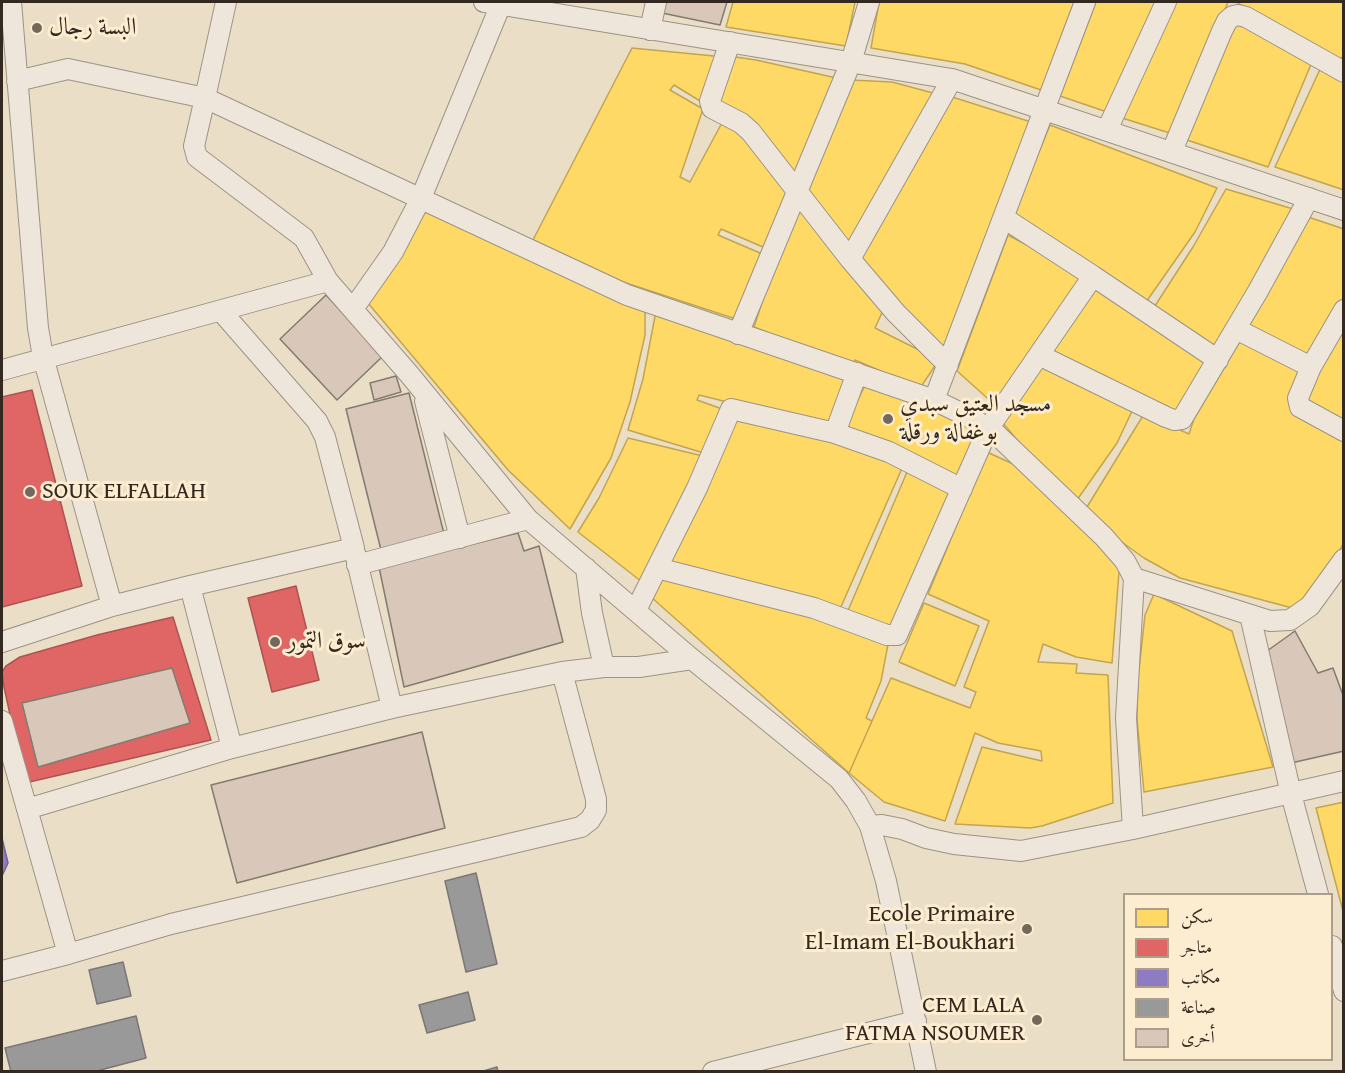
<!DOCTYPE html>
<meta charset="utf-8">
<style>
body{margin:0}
#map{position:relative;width:1345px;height:1073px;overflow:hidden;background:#ebdec6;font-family:"Gentium Book Plus",Amiri,serif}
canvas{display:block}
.frame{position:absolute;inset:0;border:3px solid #332921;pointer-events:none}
.legend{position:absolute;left:1123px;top:893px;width:210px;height:168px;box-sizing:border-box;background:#fcecd0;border:2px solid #ac9e8a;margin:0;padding:8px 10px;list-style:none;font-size:18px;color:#332921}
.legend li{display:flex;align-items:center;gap:12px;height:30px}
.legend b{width:30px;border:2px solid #ac9e8a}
</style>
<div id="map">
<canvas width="1345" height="1073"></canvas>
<div class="frame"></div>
<ul class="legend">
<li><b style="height:16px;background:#ffd966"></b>سكن</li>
<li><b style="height:16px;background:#e06666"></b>متاجر</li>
<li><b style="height:16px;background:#8e7cc3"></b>مكاتب</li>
<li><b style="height:16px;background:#999"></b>صناعة</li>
<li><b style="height:16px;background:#d9c7b9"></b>أخرى</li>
</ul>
</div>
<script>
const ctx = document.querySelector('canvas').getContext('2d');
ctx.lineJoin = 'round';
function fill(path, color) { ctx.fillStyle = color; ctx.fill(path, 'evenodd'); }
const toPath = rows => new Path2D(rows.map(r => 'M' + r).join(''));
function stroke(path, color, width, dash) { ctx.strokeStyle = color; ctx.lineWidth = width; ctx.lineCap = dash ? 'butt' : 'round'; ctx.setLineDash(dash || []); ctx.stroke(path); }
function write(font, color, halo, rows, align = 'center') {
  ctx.font = font + ' "Gentium Book Plus",Amiri,serif'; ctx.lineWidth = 6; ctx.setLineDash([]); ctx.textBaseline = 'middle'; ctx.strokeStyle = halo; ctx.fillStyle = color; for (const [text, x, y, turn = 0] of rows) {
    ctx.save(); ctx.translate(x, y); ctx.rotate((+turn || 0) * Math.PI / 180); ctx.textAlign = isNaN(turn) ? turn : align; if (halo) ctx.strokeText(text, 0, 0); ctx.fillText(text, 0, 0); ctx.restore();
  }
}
const homes = toPath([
 [733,2,855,2,846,46,726,27,733,2],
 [879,2,1074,2,1041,90,965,64,871,48,879,2],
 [1096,2,1161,2,1110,113,1060,96,1096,2],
 [1172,2,1228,2,1176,135,1119,117,1172,2],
 [1236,2,1344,2,1344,56,1335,62,1236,2],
 [1237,23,1312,62,1268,167,1181,138,1226,38,1237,23],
 [632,48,724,57,705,104,674,85,670,90,703,109,680,177,690,182,723,121,769,158,794,191,770,250,721,229,718,235,767,256,742,321,623,282,533,240,632,48],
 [729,56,756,60,841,79,796,182,713,106,729,56],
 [1322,65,1344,77,1344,190,1275,167,1322,65],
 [851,80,892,82,933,93,850,248,806,193,851,80],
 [946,95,1031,122,943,351,856,258,946,95],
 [1050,125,1217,188,1195,232,1144,305,1082,257,1013,215,1050,125],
 [1226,189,1300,211,1218,352,1151,312,1193,247,1226,189],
 [801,204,885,306,875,328,939,360,920,388,855,360,851,367,754,327,777,257,801,204],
 [426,210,645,308,645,335,630,402,611,458,570,529,508,470,368,303,426,210],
 [1308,217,1344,229,1344,306,1311,363,1248,328,1308,217],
 [1008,235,1083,275,995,405,957,371,1008,235],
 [1098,283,1208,360,1176,414,1048,351,1098,283],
 [657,306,850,375,833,428,699,395,697,400,725,410,707,454,628,430,643,379,657,306],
 [1344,327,1344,425,1311,409,1305,397,1344,327],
 [1243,336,1308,369,1290,408,1344,436,1344,542,1328,572,1296,609,1180,578,1144,558,1119,540,1087,507,1144,414,1189,434,1194,419,1243,336],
 [1041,362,1134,407,1117,443,1077,500,1041,468,1002,422,1041,362],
 [867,381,983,430,960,478,844,429,867,381],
 [734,413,872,451,903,466,840,609,665,561,734,413],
 [628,438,707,457,646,585,578,532,599,498,628,438],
 [987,452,1013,464,1120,559,1112,663,1076,657,1043,644,1038,662,1077,664,1076,673,1108,675,1113,803,1042,826,1030,828,955,824,982,747,1042,761,1041,751,998,743,975,733,945,821,884,802,849,773,891,678,970,708,976,692,964,687,989,621,928,594,987,452],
 [910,465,956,492,894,631,847,613,910,465],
 [663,574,889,639,881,681,866,718,872,721,849,773,651,597,663,574],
 [1154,594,1232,631,1273,767,1144,792,1137,719,1138,679,1145,615,1154,594],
 [924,603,979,626,955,686,899,662,924,603],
 [1344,802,1344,915,1316,808,1344,802]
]);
fill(homes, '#ffd966');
stroke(homes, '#c2a451', 1.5);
const shops = toPath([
 [32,390,82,586,2,607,2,397,32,390],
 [296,586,319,680,272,692,248,598,296,586],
 [173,617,211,740,25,783,4,687,2,672,6,666,20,657,97,635,173,617]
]);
fill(shops, '#e06666');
stroke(shops, '#ac5451', 1.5);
const offices = toPath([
 [2,838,8,863,2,876,2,838]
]);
fill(offices, '#8e7cc3');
stroke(offices, '#736392', 1.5);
const industry = toPath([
 [476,873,497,964,466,972,445,881,476,873],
 [123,962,131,996,97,1004,89,970,123,962],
 [468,992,475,1020,427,1033,419,1005,468,992],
 [136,1016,146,1058,93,1072,11,1072,5,1048,136,1016],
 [497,1067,498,1072,480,1072,497,1067]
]);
fill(industry, '#999');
stroke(industry, '#7a7775', 1.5);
const building = toPath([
 [664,2,727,2,720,25,662,13,664,2],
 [326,295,383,356,337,400,280,339,326,295],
 [396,376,401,392,374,400,370,383,396,376],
 [409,393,444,534,381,550,346,409,409,393],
 [518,533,524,551,539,546,563,642,404,687,379,567,518,533],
 [1295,631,1318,673,1333,668,1344,698,1344,751,1291,763,1260,656,1295,631],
 [172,668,190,723,38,767,22,703,172,668],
 [422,732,445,828,237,883,211,785,422,732]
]);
fill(building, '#d9c7b9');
stroke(building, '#827b6f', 1.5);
const minor = toPath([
 [11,2,38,328,43,357,112,606,190,586,232,748,392,708,562,672,604,667,639,667,692,659,839,779,856,801,870,826,886,881,926,1072],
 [226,2,205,98,627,295,934,400],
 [484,2,952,79,1344,210],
 [1085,2,934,400,973,419,995,433,1104,537,1125,561,1134,578,1126,718,1133,829],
 [650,30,656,2],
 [730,42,710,101,712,108,741,123,751,132,850,259,896,313,948,365],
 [17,81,68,69,205,98,194,146,197,157,304,238,328,281],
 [1107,130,1166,2],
 [1172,151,1222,31,1227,21,1233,16,1238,15,1246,17,1344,72],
 [850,259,952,79],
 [1093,276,1218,360],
 [353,309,393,252,421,198,501,4],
 [1344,310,1311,367,1298,398,1300,407,1344,431],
 [1236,329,1311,367],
 [738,334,851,62,869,2],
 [1039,355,1166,417,1174,420,1182,419,1258,291,1309,198],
 [2,370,328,281,409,374,528,519,692,659],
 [857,373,835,433,889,452,962,489],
 [425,401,460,538],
 [355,553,392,708],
 [357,565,528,519],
 [586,568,592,613,604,667],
 [657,568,697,488,731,409,835,433],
 [1134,578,1270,621,1290,620,1310,606,1344,559],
 [190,586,354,548,325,437,317,421,221,311],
 [636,610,657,568,814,608,887,635,897,635,988,429,1093,276,1004,218],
 [1250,615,1291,794,1318,894],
 [2,642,112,606],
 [2,721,27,809,232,748],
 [870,826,882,825,902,829,926,838,954,844,1021,851,1133,829,1344,781],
 [1332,946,1344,991],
 [68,954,171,924,581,827,590,820,596,810,596,799,562,672],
 [2,971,68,954,27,809],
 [713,1072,916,1021]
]);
stroke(minor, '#9c9385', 22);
stroke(minor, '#eee6da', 20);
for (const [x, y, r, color] of [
 [37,28,6,"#73685b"],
 [888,419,6,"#73685b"],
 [30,492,6,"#73685b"],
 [275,642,6,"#73685b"],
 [1027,929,6,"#73685b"],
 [1037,1020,6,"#73685b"]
]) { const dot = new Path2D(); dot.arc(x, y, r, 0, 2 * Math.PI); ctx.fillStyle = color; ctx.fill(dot); stroke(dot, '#fcecd0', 2); }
write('24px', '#332921', '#fcecd0', [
 ["البسة رجال",49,28],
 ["مسجد العتيق سبدي",900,405],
 ["بوغفالة ورقلة",900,433],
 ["SOUK ELFALLAH",42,492],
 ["سوق التمور",287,642],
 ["Ecole Primaire",1015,915,"right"],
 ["El-Imam El-Boukhari",1015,943,"right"],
 ["CEM LALA",1025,1006,"right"],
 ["FATMA NSOUMER",1025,1034,"right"]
], 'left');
</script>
